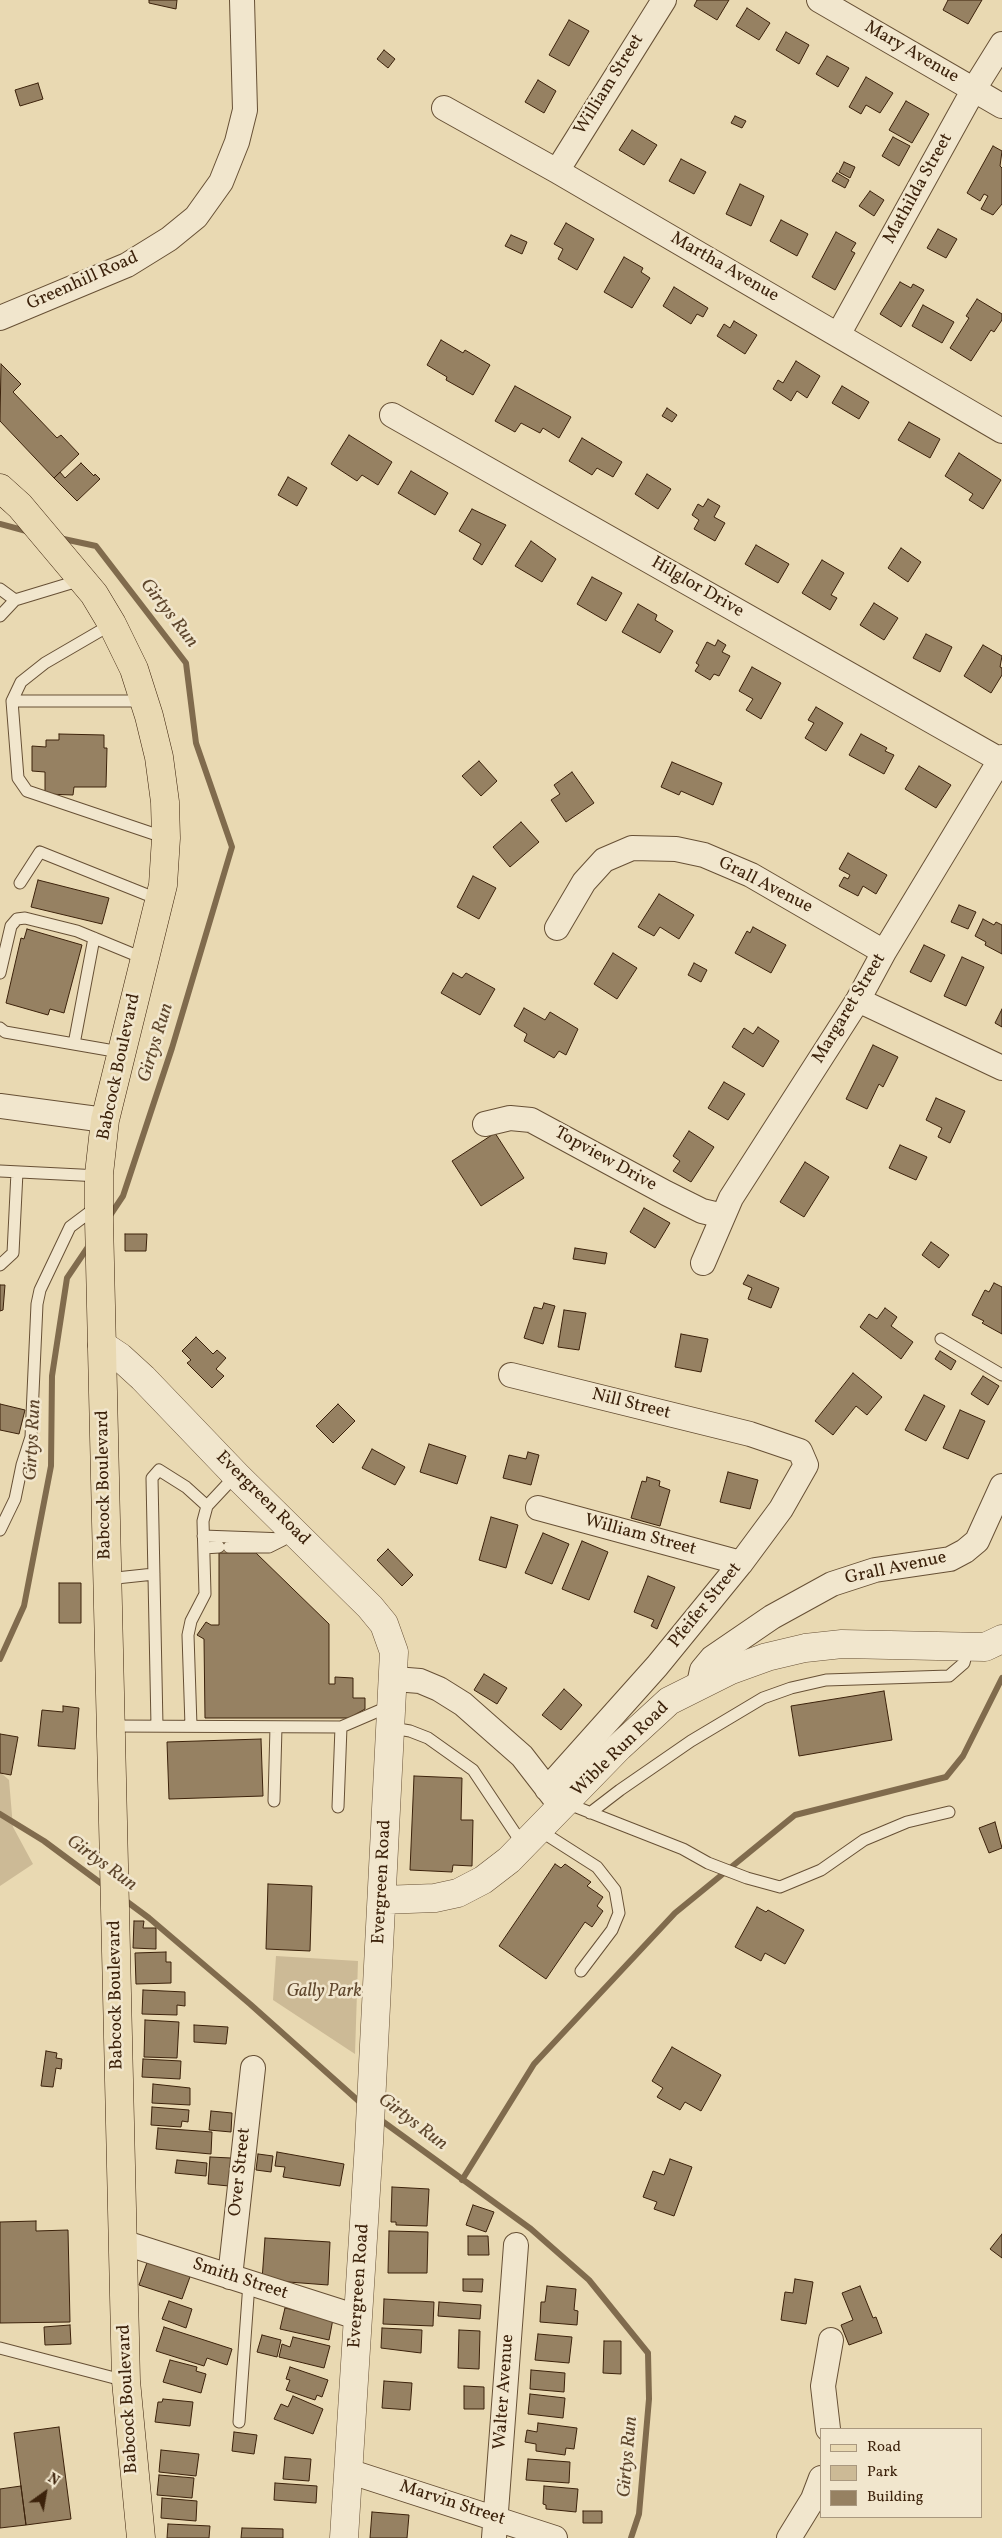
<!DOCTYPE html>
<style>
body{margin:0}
#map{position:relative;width:1002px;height:2538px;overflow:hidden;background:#e9d9b2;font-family:Vollkorn,serif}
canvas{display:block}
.legend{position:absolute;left:820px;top:2428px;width:162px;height:90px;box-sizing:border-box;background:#f1e6cd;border:1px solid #a9987f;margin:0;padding:6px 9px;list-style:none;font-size:15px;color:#3c220b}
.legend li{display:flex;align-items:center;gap:10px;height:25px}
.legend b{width:25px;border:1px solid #a9987f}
.north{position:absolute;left:20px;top:2468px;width:50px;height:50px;-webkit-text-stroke:4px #f1e6cd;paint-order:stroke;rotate:32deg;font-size:14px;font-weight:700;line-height:20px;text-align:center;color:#3c220b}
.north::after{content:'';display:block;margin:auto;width:18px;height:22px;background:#3c220b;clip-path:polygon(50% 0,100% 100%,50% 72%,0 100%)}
</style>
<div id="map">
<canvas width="1002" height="2538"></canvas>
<ul class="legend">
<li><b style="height:6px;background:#e9d9b2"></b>Road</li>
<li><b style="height:14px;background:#ccba96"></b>Park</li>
<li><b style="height:14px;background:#968162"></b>Building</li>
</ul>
<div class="north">N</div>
</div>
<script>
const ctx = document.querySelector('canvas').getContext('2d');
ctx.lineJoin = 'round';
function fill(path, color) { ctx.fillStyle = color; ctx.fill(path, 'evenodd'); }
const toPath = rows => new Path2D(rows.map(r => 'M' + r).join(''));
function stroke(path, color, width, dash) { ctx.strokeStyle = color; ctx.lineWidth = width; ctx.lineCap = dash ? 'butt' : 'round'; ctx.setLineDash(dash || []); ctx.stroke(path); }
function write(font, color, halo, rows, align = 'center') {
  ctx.font = font + ' Vollkorn,serif'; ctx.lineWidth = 5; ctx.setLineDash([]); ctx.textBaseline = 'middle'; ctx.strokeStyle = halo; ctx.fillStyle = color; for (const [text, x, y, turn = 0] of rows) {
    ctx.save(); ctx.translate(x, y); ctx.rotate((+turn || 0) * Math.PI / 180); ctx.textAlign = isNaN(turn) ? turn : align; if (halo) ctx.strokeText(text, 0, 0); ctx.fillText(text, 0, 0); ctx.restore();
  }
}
fill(toPath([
 [0,1772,9,1780,13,1827,33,1864,0,1886],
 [276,1956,358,1961,355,2054,273,2000]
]), '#ccba96');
stroke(toPath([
 [0,524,30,532],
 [59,538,96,546,186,663,196,743,232,847,172,1048,123,1196,109,1217],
 [0,1659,24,1606,51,1466,52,1376,67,1278,90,1244],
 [0,1814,44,1841,106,1887],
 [122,1898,149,1918,250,2004,363,2105],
 [378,2118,531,2229,589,2280,648,2353,649,2399,639,2514,631,2538],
 [462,2180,534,2064,675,1913,795,1815,946,1777,963,1756,1002,1678]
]), '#806b4d', 6);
const building = toPath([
 [149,0,177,0,176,9,149,3,149,0],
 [697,0,729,0,717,20,694,6,697,0],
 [948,0,982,0,968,24,943,10,948,0],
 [747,8,770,23,759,40,736,26,747,8],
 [569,20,589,31,569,66,549,55,569,20],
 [786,32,809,45,799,64,776,50,786,32],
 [384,50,395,59,388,68,377,59,384,50],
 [827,56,849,68,838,87,816,74,827,56],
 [866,77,893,93,880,113,866,105,861,114,849,107,866,77],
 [538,80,556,91,544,113,525,102,538,80],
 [38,83,43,99,20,106,15,90,38,83],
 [906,101,929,114,912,143,889,130,906,101],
 [735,116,746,121,742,128,731,123,735,116],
 [632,130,657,145,644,165,619,150,632,130],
 [893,137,910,146,899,166,882,156,893,137],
 [993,146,1002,151,1000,166,1002,168,1002,204,993,215,981,209,988,196,984,194,980,201,967,193,993,146],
 [681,159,706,172,694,194,669,181,681,159],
 [844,162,855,167,850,178,839,172,844,162],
 [837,173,849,180,845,188,832,181,837,173],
 [740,184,764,196,751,226,726,214,740,184],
 [870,191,884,200,874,216,859,206,870,191],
 [781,220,808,234,797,256,770,241,781,220],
 [566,223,594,239,577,270,558,259,563,249,554,244,566,223],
 [938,229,957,239,946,258,927,248,938,229],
 [836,232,856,243,851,251,855,253,835,290,812,277,836,232],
 [511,235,527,242,522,254,505,246,511,235],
 [624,257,643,268,641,272,650,278,632,308,604,292,624,257],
 [900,282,911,288,913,284,924,290,901,327,880,314,900,282],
 [674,287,708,308,703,317,697,314,691,324,663,306,674,287],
 [977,299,1002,314,1002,320,994,332,991,330,971,361,950,348,969,318,966,316,977,299],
 [923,305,954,322,942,343,912,326,923,305],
 [734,321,757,335,745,354,717,336,724,324,730,328,734,321],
 [441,340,463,353,465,350,490,365,473,395,446,380,447,377,427,365,441,340],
 [796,361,820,376,807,398,797,391,791,401,773,389,778,380,783,383,796,361],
 [1,364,21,384,13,392,57,438,61,435,79,454,54,478,0,421,1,364],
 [515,386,571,417,559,438,543,428,540,433,521,423,515,432,495,421,515,386],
 [842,386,869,402,859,419,832,403,842,386],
 [667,408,677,415,672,422,662,416,667,408],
 [909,422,940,439,930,458,898,440,909,422],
 [349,435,392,462,378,485,362,475,357,481,331,464,349,435],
 [582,438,622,462,613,477,597,468,592,475,569,461,582,438],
 [959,453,1001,480,983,509,969,500,973,494,945,476,959,453],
 [81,463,94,476,95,474,100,479,77,501,54,478,60,472,65,478,81,463],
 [411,471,448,493,435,515,398,493,411,471],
 [647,474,671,489,658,509,635,494,647,474],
 [288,477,307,488,297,506,278,495,288,477],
 [708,499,720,506,714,517,725,523,715,541,694,529,699,520,692,515,698,504,703,507,708,499],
 [472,509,506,525,482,565,473,559,481,544,459,531,472,509],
 [531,541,556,559,542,582,515,566,531,541],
 [756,545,789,564,778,583,745,564,756,545],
 [901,548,921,562,908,582,888,568,901,548],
 [822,560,844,573,831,595,837,598,830,610,802,593,822,560],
 [592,577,622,593,606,621,577,604,592,577],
 [874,603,898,618,884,640,860,625,874,603],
 [638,604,657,615,655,620,673,631,660,653,622,632,638,604],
 [926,634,952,647,940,672,913,658,926,634],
 [718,640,726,645,722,652,730,656,719,676,714,674,710,680,695,671,699,665,696,663,707,642,715,646,718,640],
 [983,645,1002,656,1000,667,1002,668,1002,675,991,693,964,676,983,645],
 [752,667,781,683,761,719,746,710,753,699,739,691,752,667],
 [816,707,843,723,826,751,805,738,814,723,808,720,816,707],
 [59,734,104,735,104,748,107,748,106,787,74,787,73,795,45,794,45,772,32,771,32,746,46,747,46,740,59,740,59,734],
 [861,734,887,748,885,751,894,755,884,774,849,755,861,734],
 [479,761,497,781,481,796,462,776,479,761],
 [672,762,722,783,713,805,681,791,679,795,661,787,672,762],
 [919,766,951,785,936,808,905,789,919,766],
 [572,772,594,803,566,822,551,800,560,794,554,785,572,772],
 [521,822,539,842,510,867,493,847,521,822],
 [848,853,887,875,876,894,863,886,858,896,839,886,844,877,848,879,850,875,839,869,848,853],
 [473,876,496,888,479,919,457,907,473,876],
 [38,880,109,898,102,924,31,907,38,880],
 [659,894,694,915,679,939,660,927,654,936,638,927,659,894],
 [959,905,976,912,968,929,951,922,959,905],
 [983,919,994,925,996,922,1002,925,1002,954,985,945,986,942,975,936,983,919],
 [753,927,786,945,771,973,735,953,747,931,750,933,753,927],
 [27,929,82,945,64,1013,50,1009,48,1015,6,1003,21,938,24,939,27,929],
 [924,945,945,955,931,982,910,972,924,945],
 [613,953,637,968,617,999,594,984,613,953],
 [962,957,984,967,966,1006,944,996,962,957],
 [694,963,707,970,701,982,688,975,694,963],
 [453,973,462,978,466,973,495,989,480,1015,441,993,453,973],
 [524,1008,545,1020,550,1012,578,1029,566,1055,559,1051,554,1058,524,1041,527,1034,514,1026,524,1008],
 [1002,1009,1002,1027,995,1023,1002,1009],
 [758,1027,779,1041,763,1067,732,1047,744,1028,753,1034,758,1027],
 [873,1045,898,1057,883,1087,879,1084,867,1109,846,1099,873,1045],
 [724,1082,745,1094,728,1120,708,1108,724,1082],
 [936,1098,965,1111,950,1143,938,1137,942,1128,926,1120,936,1098],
 [689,1131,714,1147,691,1182,673,1171,680,1161,673,1156,689,1131],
 [495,1133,524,1178,481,1206,452,1161,495,1133],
 [900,1145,927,1157,916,1180,889,1168,900,1145],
 [805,1162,829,1177,804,1217,780,1202,805,1162],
 [644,1208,670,1223,655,1248,630,1232,644,1208],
 [125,1234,147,1234,146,1251,125,1251,125,1234],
 [931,1242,949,1255,939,1268,922,1255,931,1242],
 [575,1248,607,1253,605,1264,573,1259,575,1248],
 [748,1275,779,1288,771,1308,748,1299,752,1288,743,1284,748,1275],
 [994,1283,1002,1287,1002,1334,982,1323,984,1321,972,1315,985,1290,989,1292,994,1283],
 [0,1285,5,1285,3,1310,0,1311,0,1285],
 [544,1303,555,1306,543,1344,524,1338,534,1307,542,1309,544,1303],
 [885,1308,897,1317,891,1326,913,1342,901,1359,860,1327,869,1314,877,1319,885,1308],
 [564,1310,586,1313,579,1350,558,1347,564,1310],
 [681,1334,708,1339,701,1372,675,1367,681,1334],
 [196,1337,213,1354,217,1350,226,1358,216,1369,224,1376,212,1388,187,1363,191,1360,182,1351,196,1337],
 [940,1351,956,1361,951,1370,935,1359,940,1351],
 [853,1373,882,1397,867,1415,856,1406,833,1435,815,1421,853,1373],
 [983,1376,999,1386,988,1405,971,1394,983,1376],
 [924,1395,945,1406,926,1441,905,1430,924,1395],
 [0,1404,25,1410,19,1434,0,1430,0,1404],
 [338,1404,355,1421,333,1443,316,1426,338,1404],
 [960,1410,985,1421,968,1459,943,1448,960,1410],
 [429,1444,466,1456,457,1484,420,1472,429,1444],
 [372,1449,405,1467,395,1485,362,1468,372,1449],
 [528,1452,539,1455,531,1485,503,1478,509,1455,526,1459,528,1452],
 [728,1472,758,1480,750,1509,720,1502,728,1472],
 [647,1477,660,1481,659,1486,670,1490,660,1526,631,1518,642,1481,646,1482,647,1477],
 [491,1517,518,1525,506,1568,479,1560,491,1517],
 [543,1533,569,1544,552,1584,525,1573,543,1533],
 [582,1541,608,1552,589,1600,562,1589,582,1541],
 [388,1549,413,1575,402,1586,377,1560,388,1549],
 [219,1553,256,1553,329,1624,329,1684,335,1684,335,1677,353,1678,353,1698,365,1698,365,1709,349,1718,205,1718,204,1639,197,1635,206,1622,211,1625,219,1625,219,1553],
 [648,1576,675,1587,657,1629,651,1626,654,1620,634,1612,648,1576],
 [59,1583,81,1583,81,1623,59,1623,59,1583],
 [484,1674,507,1688,497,1704,474,1690,484,1674],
 [564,1689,582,1705,561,1730,542,1715,564,1689],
 [884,1691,892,1740,799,1756,791,1706,884,1691],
 [63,1706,79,1708,75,1749,38,1746,42,1710,63,1712,63,1706],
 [0,1734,18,1737,11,1775,0,1773,0,1734],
 [261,1739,263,1796,169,1799,167,1742,261,1739],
 [414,1776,462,1778,461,1820,473,1820,472,1866,453,1865,452,1872,410,1870,414,1776],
 [995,1822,1002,1848,989,1853,979,1828,995,1822],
 [555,1864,561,1868,565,1864,591,1882,587,1886,603,1897,597,1906,603,1911,592,1927,585,1922,546,1979,499,1946,555,1864],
 [268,1884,312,1886,310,1951,266,1949,268,1884],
 [757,1907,766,1912,768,1910,804,1930,785,1964,765,1953,761,1961,735,1947,757,1907],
 [134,1921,144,1921,143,1928,156,1928,156,1949,133,1948,134,1921],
 [166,1952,166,1962,171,1962,171,1983,136,1984,135,1953,166,1952],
 [143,1990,185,1992,185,2006,177,2005,177,2015,142,2014,143,1990],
 [145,2020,179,2022,177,2058,144,2057,145,2020],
 [194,2025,228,2027,226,2044,194,2042,194,2025],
 [672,2047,721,2075,701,2111,685,2102,680,2110,657,2097,663,2088,652,2081,672,2047],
 [46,2051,57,2053,56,2058,62,2059,61,2069,56,2068,53,2087,41,2086,46,2051],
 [143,2059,181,2061,180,2079,142,2077,143,2059],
 [153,2084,190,2088,190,2105,152,2103,153,2084],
 [152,2107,189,2110,188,2122,182,2121,181,2127,151,2125,152,2107],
 [211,2111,232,2113,231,2132,209,2130,211,2111],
 [158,2128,212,2132,211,2154,156,2149,158,2128],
 [277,2152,344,2164,340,2186,283,2177,285,2167,275,2166,277,2152],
 [258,2154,273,2156,271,2172,256,2170,258,2154],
 [210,2157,231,2158,229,2186,208,2184,210,2157],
 [670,2159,692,2167,674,2216,654,2209,657,2202,643,2197,653,2171,664,2175,670,2159],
 [177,2160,207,2163,206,2176,175,2173,177,2160],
 [392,2187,429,2189,427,2226,396,2225,396,2222,391,2222,392,2187],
 [473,2205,494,2212,486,2232,466,2225,473,2205],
 [36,2221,36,2231,68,2230,70,2322,0,2323,0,2222,36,2221],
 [389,2231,428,2232,427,2273,388,2273,389,2231],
 [1002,2234,1002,2258,990,2249,1002,2234],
 [468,2236,488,2236,489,2255,468,2255,468,2236],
 [265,2238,330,2242,328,2285,262,2280,265,2238],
 [148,2260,191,2274,182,2299,139,2285,148,2260],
 [463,2279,483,2279,482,2292,463,2291,463,2279],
 [795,2279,813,2282,806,2324,781,2320,785,2292,793,2293,795,2279],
 [547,2286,576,2289,574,2310,578,2311,577,2325,540,2322,541,2302,545,2302,547,2286],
 [860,2286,873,2318,876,2317,882,2333,849,2345,841,2325,853,2320,842,2293,860,2286],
 [384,2299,434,2302,433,2326,383,2324,384,2299],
 [169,2301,192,2309,186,2328,162,2319,169,2301],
 [439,2302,481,2305,480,2319,438,2316,439,2302],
 [285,2308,333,2319,329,2340,280,2329,285,2308],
 [70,2325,71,2344,45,2345,44,2327,70,2325],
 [164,2327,232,2349,227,2365,207,2358,204,2366,156,2351,164,2327],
 [382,2328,422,2330,421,2353,381,2348,382,2328],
 [459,2330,480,2331,479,2369,458,2368,459,2330],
 [538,2334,572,2337,569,2363,535,2360,538,2334],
 [262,2335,281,2340,277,2357,257,2352,262,2335],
 [293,2337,330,2346,324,2368,279,2357,282,2344,290,2347,293,2337],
 [604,2341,621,2341,621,2374,603,2373,604,2341],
 [170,2360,197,2367,196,2371,206,2374,201,2393,163,2382,170,2360],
 [290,2367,328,2380,322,2397,317,2395,315,2400,286,2390,290,2380,286,2379,290,2367],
 [531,2370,565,2373,564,2392,530,2389,531,2370],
 [384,2381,412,2383,410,2410,382,2408,384,2381],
 [464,2386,484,2387,484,2409,464,2409,464,2386],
 [530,2394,565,2398,563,2418,528,2414,530,2394],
 [293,2396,323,2409,313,2434,274,2419,281,2404,288,2407,293,2396],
 [163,2399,193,2402,190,2426,155,2422,158,2402,162,2402,163,2399],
 [538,2423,577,2428,574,2449,566,2448,565,2455,536,2451,536,2444,525,2442,527,2430,537,2432,538,2423],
 [59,2427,71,2519,26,2525,14,2433,59,2427],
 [234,2432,257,2435,254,2454,232,2451,234,2432],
 [161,2450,199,2454,196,2476,159,2472,161,2450],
 [285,2457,311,2459,309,2481,283,2479,285,2457],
 [528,2459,570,2462,569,2483,526,2480,528,2459],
 [159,2475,194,2478,192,2498,157,2495,159,2475],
 [275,2483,317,2486,316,2503,274,2500,275,2483],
 [21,2486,26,2525,0,2528,0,2489,21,2486],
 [544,2486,578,2489,576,2512,546,2509,546,2505,543,2504,544,2486],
 [162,2498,197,2501,196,2521,161,2518,162,2498],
 [583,2511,602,2511,602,2523,583,2523,583,2511],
 [372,2512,409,2515,407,2538,370,2538,372,2512],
 [168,2524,210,2526,209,2538,167,2538,168,2524],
 [242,2528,283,2529,283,2538,241,2538,242,2528]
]);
fill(building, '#968162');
stroke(building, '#3c220b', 1);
const service = toPath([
 [0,589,15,600],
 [0,616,15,600,81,580],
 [112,624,45,663,21,682,12,701,18,778,27,791,166,838],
 [12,701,144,701],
 [20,883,40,852,160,900],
 [0,973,11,926,17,919,25,918,77,931,145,959],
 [0,1028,5,1032,120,1052],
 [74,1044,94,938],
 [0,1171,100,1176],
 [0,1265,13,1253,17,1172],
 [941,1339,1002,1375],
 [0,1530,15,1499,22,1465,31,1437,37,1304,40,1290,70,1227,98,1206],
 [203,1536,285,1539],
 [229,1547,269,1547,283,1540],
 [204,1548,219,1547],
 [107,1579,154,1574],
 [111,1726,341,1727,390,1706],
 [157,1726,152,1478,159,1470,186,1487,207,1506],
 [191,1726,188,1635,191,1621,205,1594,203,1521,207,1506,236,1475],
 [392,1728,410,1731,428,1738,473,1770,523,1845],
 [274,1801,276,1727],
 [566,1803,683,1849,708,1863,747,1878,780,1887,821,1870,864,1840,907,1822,949,1812],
 [338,1807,341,1727],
 [590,1813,620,1790,691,1741,763,1698,791,1688,826,1680,949,1676,964,1663,968,1647],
 [539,1830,597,1867,615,1890,619,1913,612,1930,581,1971],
 [0,2348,126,2381],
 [239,2422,249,2283]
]);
const minor = toPath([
 [819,0,1002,106],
 [444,108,557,171,1002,431],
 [557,171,664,0],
 [0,318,127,265,169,239,196,217,221,182,237,142,245,110,242,0],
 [838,335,974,89,1002,44],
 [392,415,1002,761],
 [557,928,584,882,604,860,632,848,676,849,704,855,751,875,884,952],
 [858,1000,1002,1068],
 [0,1106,105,1120],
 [485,1124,510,1118,531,1120,666,1193,702,1211,723,1216],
 [703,1263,731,1198,858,1000,884,952,1002,757],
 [511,1375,750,1434,800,1451,806,1465,781,1509,741,1563,657,1666,547,1789],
 [538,1508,741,1563],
 [395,1679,420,1681,439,1689,463,1704,522,1756,556,1800],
 [699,1684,702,1670,712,1658,772,1617,832,1584,875,1570,950,1559,965,1551,977,1541,1002,1486],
 [122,2242,357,2317],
 [230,2277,253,2068],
 [828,2429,823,2386,831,2340],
 [348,2471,555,2538],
 [494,2538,516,2245],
 [789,2538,813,2499,821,2478]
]);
const tertiary = toPath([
 [102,1345,120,1357,143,1378,236,1475,370,1607,384,1624,394,1652,369,2143,344,2538],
 [382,1900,435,1898,458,1893,483,1880,509,1860,619,1747,669,1701,731,1670,767,1657,805,1648,842,1644,985,1647,1002,1639]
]);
const primary = toPath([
 [0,488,20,506,94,594,112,624,134,669,149,716,159,757,165,802,166,838,163,885,105,1120,99,1174,99,1220,126,2381,141,2538]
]);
stroke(service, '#675035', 13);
stroke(minor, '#675035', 26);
stroke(tertiary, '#675035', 29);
stroke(primary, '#3c220b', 29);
stroke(service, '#f1e6cd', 11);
stroke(minor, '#f1e6cd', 24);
stroke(tertiary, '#f1e6cd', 28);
stroke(primary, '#e9d9b2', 28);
write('18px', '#3c220b', '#f1e6cd', [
 ["Mary Avenue",911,53,30],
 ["William Street",610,85,-58],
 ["Mathilda Street",919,189,-61],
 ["Martha Avenue",724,268,30],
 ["Greenhill Road",83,282,-24],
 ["Hilglor Drive",697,588,30],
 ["Grall Avenue",765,886,27],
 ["Margaret Street",850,1009,-59],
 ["Babcock Boulevard",120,1067,-78],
 ["Topview Drive",605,1160,29],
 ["Nill Street",631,1405,14],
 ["Babcock Boulevard",105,1485,-91],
 ["Evergreen Road",262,1499,45],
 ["William Street",640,1536,15],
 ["Grall Avenue",896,1569,-12],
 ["Pfeifer Street",706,1606,-51],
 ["Wible Run Road",621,1750,-44],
 ["Evergreen Road",383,1882,-87],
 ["Babcock Boulevard",117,1995,-91],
 ["Over Street",241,2172,-84],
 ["Smith Street",240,2280,18],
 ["Evergreen Road",360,2286,-86],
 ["Walter Avenue",505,2392,-86],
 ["Babcock Boulevard",129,2399,-93],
 ["Marvin Street",452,2504,18]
]);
write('italic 18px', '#60482e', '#f1e6cd', [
 ["Gally Park",324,1993]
]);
write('italic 19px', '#5e462c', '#f1e6cd', [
 ["Girtys Run",168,614,52],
 ["Girtys Run",157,1043,-73],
 ["Girtys Run",34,1440,-87],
 ["Girtys Run",101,1864,36],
 ["Girtys Run",412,2123,37],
 ["Girtys Run",629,2457,-85]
]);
</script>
